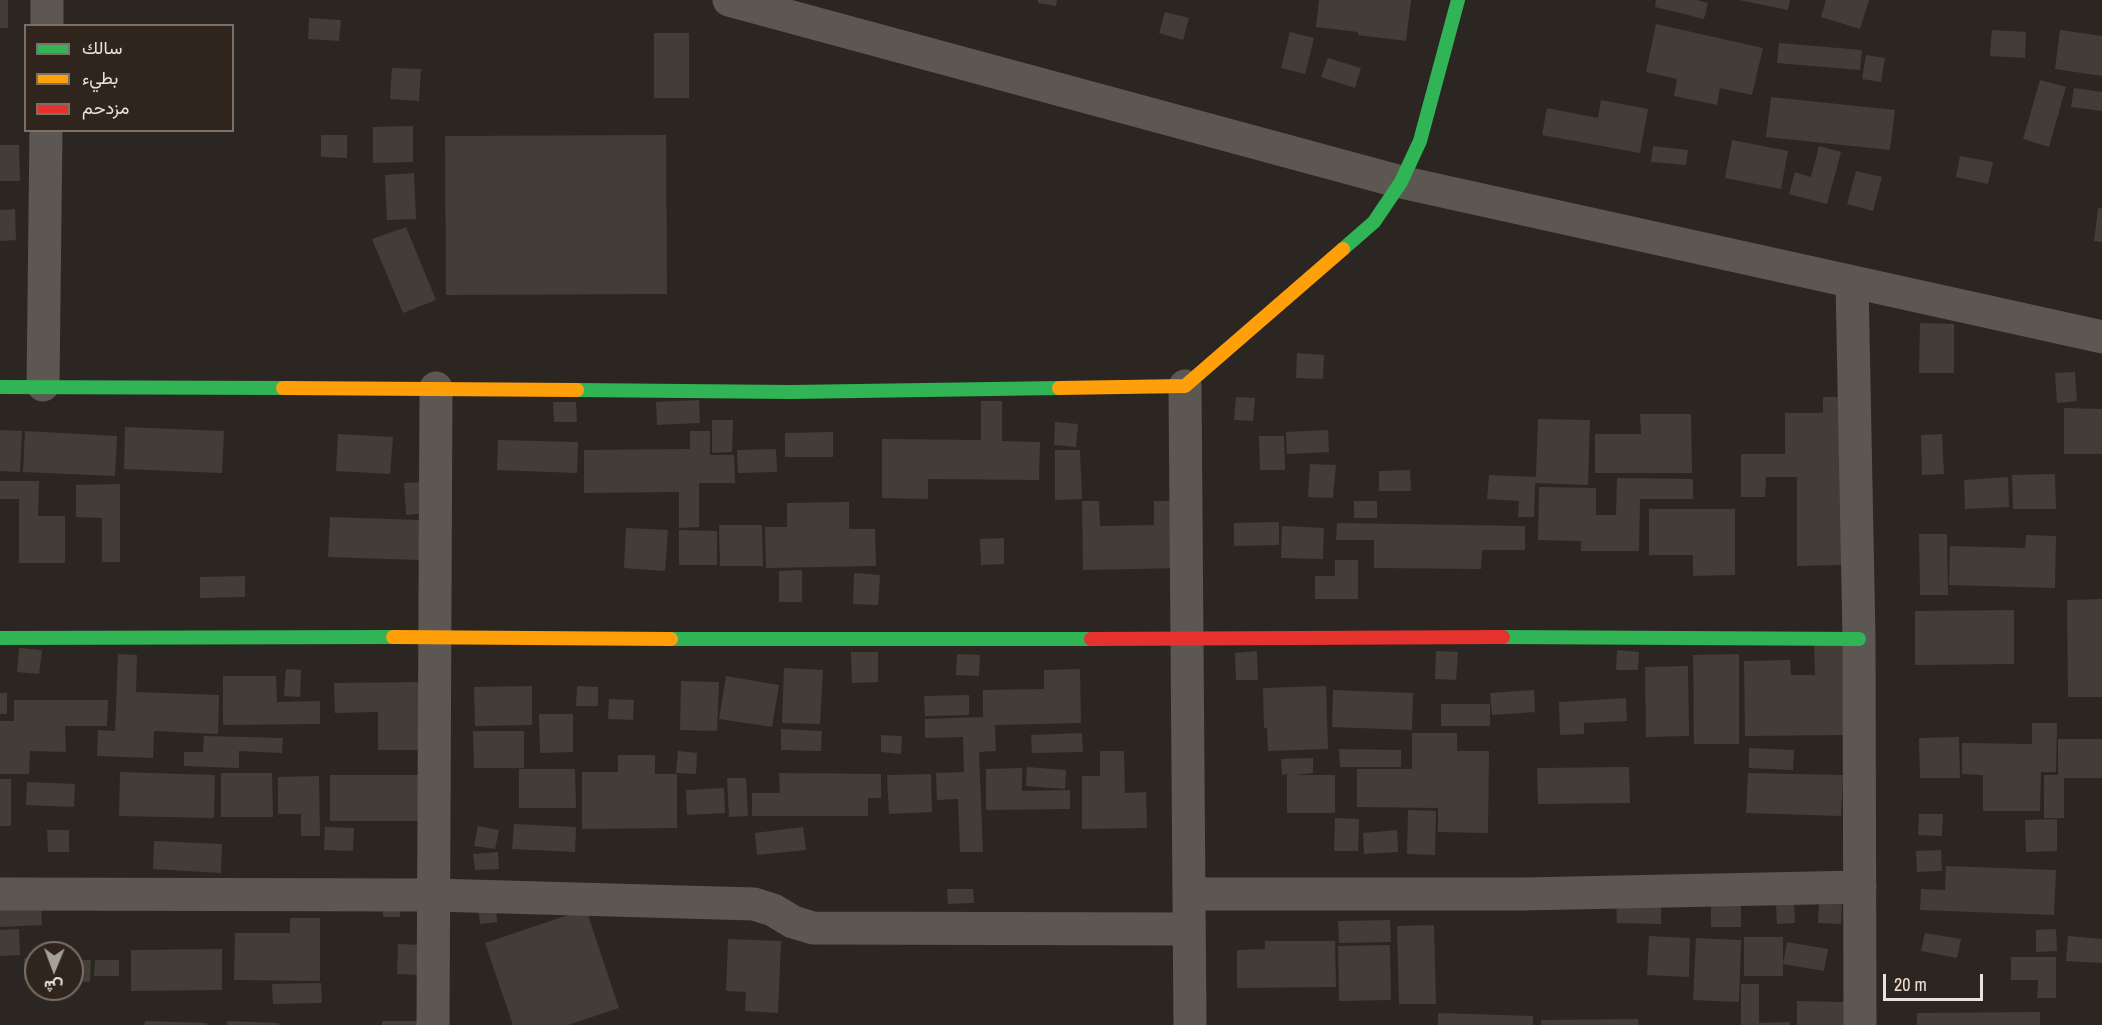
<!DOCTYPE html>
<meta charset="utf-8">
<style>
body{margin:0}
#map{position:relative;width:2102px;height:1025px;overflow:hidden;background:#2b2621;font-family:"Archivo Narrow",Vazirmatn,sans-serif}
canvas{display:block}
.legend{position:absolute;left:24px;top:24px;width:210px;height:108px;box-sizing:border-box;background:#30251c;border:2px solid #7a7068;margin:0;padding:8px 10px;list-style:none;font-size:18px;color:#e9e1db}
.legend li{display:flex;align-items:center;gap:12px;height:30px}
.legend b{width:30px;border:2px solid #7a7068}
.north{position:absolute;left:24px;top:941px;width:60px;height:60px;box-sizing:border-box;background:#30251c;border:2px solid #7a7068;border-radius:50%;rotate:181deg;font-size:16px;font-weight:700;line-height:24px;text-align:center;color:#e9e1db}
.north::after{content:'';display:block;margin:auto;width:21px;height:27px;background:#a6a09a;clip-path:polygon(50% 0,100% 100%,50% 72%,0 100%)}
.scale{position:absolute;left:1883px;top:974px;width:100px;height:27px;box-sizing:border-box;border:3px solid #e9e1db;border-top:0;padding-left:8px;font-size:18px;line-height:21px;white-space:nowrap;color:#e9e1db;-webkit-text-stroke:4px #30251c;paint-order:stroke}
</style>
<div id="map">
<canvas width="2102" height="1025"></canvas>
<ul class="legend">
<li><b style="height:8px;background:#30b455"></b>سالك</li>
<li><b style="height:8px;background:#ff9f0a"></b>بطيء</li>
<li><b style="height:8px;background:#e5322d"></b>مزدحم</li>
</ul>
<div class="north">ش</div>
<div class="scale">20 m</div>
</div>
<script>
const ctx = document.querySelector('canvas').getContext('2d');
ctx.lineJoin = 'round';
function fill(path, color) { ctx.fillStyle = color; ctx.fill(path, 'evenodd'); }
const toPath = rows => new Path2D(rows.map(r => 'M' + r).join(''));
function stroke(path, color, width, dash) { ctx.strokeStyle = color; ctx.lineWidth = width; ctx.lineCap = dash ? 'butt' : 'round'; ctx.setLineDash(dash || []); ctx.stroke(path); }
fill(toPath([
 [0,0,8,0,8,28,0,28],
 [1038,0,1057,0,1056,6,1038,3],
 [1319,0,1411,0,1406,41,1358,35,1358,32,1316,27],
 [1656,0,1697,0,1708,3,1704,19,1655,7],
 [1739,0,1790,0,1788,10],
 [1826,0,1869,0,1860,29,1821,17],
 [1165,12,1189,18,1183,40,1159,33],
 [309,18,341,20,339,41,308,39],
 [1656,24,1763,48,1752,95,1720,88,1717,105,1674,96,1677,79,1646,72],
 [1992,30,2026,32,2025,58,1990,56],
 [2060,30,2102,36,2102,76,2055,69],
 [1290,32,1314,38,1305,74,1281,68],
 [654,33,689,33,689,98,654,98],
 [1779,43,1862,50,1860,70,1777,63],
 [1866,55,1885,58,1881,82,1862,79],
 [1328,58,1361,68,1355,88,1321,77],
 [392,68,421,69,419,101,390,99],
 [2040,80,2066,87,2049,147,2023,139],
 [2074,88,2102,92,2102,111,2071,107],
 [1771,97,1895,110,1890,150,1766,137],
 [1601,100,1648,109,1640,153,1542,135,1547,108,1598,118],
 [413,126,413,162,373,163,373,127],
 [321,135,347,135,347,158,321,157],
 [666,135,667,294,446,295,445,136],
 [1732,140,1788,151,1781,189,1725,178],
 [0,145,19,145,20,181,0,181],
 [1653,146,1688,150,1686,165,1651,162],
 [1819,146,1841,152,1827,204,1789,194,1795,172,1811,177],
 [1960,156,1993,162,1988,184,1956,177],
 [1856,171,1882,177,1873,211,1847,204],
 [414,173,416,219,387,220,385,175],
 [2098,208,2102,208,2102,242,2094,241],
 [15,209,16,240,0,241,0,210],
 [406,227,436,300,403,313,372,239],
 [1920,323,1954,324,1954,373,1919,373],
 [1297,353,1324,355,1323,379,1296,378],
 [2075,372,2077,401,2057,403,2055,373],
 [1236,397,1255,398,1253,421,1234,420],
 [1823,397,1842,397,1842,565,1797,566,1797,477,1766,477,1765,497,1741,497,1741,454,1785,454,1785,413,1823,413],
 [699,400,700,423,657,425,656,402],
 [981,401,1002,401,1002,441,1040,442,1039,480,928,479,928,499,882,498,882,439,981,440],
 [553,402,576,402,577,422,554,422],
 [2064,408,2102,409,2102,454,2064,454],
 [1640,414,1691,414,1692,473,1595,473,1595,434,1641,434],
 [1538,419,1590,420,1588,485,1535,483,1534,517,1518,517,1519,501,1487,499,1489,475,1536,477],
 [712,420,733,420,732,452,712,453],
 [1055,422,1078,424,1076,447,1054,445],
 [125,427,224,431,222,473,124,469],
 [0,430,22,431,20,472,0,471],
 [1328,430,1329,452,1287,454,1286,432],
 [25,431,117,436,115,476,23,472],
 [690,431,710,431,710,455,734,455,735,483,699,483,699,527,679,528,679,492,584,493,584,450,690,449],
 [833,432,833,457,785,457,785,433],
 [338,434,393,437,390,474,336,471],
 [1942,434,1944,474,1922,475,1921,435],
 [1259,436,1284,436,1285,470,1260,470],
 [498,440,578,442,577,473,497,470],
 [776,449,777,472,738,473,737,450],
 [1055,450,1080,450,1082,499,1055,500],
 [1310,464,1336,465,1333,498,1308,497],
 [1410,470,1411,491,1379,491,1379,471],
 [2055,474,2056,509,2013,509,2012,475],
 [2008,477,2009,507,1965,509,1964,480],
 [1617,478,1693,479,1693,499,1640,499,1639,551,1581,551,1581,541,1538,540,1539,487,1596,488,1596,515,1616,515],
 [0,481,39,481,38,516,65,516,65,563,19,563,19,499,0,499],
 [422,482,425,513,406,515,404,483],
 [120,484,120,562,102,562,102,518,76,517,76,485],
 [1082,501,1099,501,1100,526,1154,525,1154,501,1183,501,1184,568,1083,570],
 [1354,501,1377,501,1377,518,1354,518],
 [849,502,849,529,875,529,876,566,766,568,765,527,787,527,787,503],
 [1649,509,1735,509,1735,575,1693,576,1693,555,1649,555],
 [330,517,420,520,419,560,328,557],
 [1279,522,1279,545,1234,546,1234,523],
 [1337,523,1525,526,1525,550,1482,550,1481,569,1374,568,1374,540,1336,540],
 [719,525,762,525,763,566,720,566],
 [1282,526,1324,528,1323,559,1281,558],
 [626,528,668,530,665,571,624,568],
 [679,530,717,531,717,565,679,565],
 [1919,534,1947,534,1948,595,1920,595],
 [2026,535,2056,536,2055,588,1949,585,1950,546,2025,548],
 [1004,538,1004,564,981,565,980,539],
 [1335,560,1358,560,1358,599,1315,599,1315,576,1335,576],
 [802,570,802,602,779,602,779,571],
 [854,573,880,575,878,605,853,604],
 [245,576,245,597,200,598,200,577],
 [2102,599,2102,697,2068,697,2067,600],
 [2014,610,2014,664,1915,665,1915,611],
 [1814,639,1844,639,1846,735,1745,736,1744,661,1790,660,1791,675,1815,675],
 [19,648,42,650,39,674,17,672],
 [1617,650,1639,652,1638,670,1616,670],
 [1257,651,1258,680,1236,680,1235,653],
 [1436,651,1458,652,1456,680,1435,679],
 [851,652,878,652,878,682,852,683],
 [118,654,137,655,136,692,219,695,218,734,154,731,153,758,97,756,98,730,115,731],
 [957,654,980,655,979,676,956,675],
 [1739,654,1739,744,1694,744,1693,655],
 [1688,666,1689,736,1646,737,1645,667],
 [784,668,823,670,820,724,782,723],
 [286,669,301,670,300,697,284,696],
 [1080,669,1081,723,995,725,996,751,979,752,983,852,960,852,958,799,937,800,936,773,964,772,963,737,925,738,925,719,983,717,983,690,1044,689,1044,670],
 [223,676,276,676,277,702,320,701,320,724,223,725],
 [726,676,779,685,772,727,719,719],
 [681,681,719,682,717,731,680,730],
 [423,682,424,750,378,750,378,712,335,713,334,683],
 [532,686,532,725,475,726,474,687],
 [577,686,598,687,598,706,576,706],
 [1326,686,1328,749,1268,751,1267,728,1264,728,1263,688],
 [1333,690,1413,693,1412,730,1332,727],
 [1534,690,1535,712,1492,715,1490,693],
 [0,693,7,693,7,714,0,714],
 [969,695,969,715,925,716,924,696],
 [1626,698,1627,721,1584,723,1584,734,1560,735,1559,702],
 [609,699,634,700,633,720,608,719],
 [14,700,108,700,107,726,65,726,66,752,30,751,29,774,0,774,0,721,14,721],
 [1441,704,1490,704,1490,726,1441,726],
 [539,714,573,714,573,752,540,753],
 [2032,723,2057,723,2056,772,2041,772,2040,811,1983,811,1983,775,1962,774,1962,743,2032,744],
 [781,729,822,731,821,751,781,750],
 [473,731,524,731,524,768,474,768],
 [1082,733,1083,752,1032,753,1031,735],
 [1412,733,1457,733,1457,751,1489,751,1488,833,1438,832,1438,808,1357,807,1357,769,1412,769],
 [881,735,902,736,901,754,881,752],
 [204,736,283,738,282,753,239,751,239,768,184,766,184,752,203,752],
 [1959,737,1960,778,1920,778,1919,738],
 [2058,739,2102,739,2102,778,2064,778,2064,818,2044,818,2044,775,2058,775],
 [1749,748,1794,750,1793,770,1749,768],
 [1339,749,1401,750,1401,767,1340,767],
 [678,751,697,753,696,774,676,773],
 [1100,751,1124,751,1125,793,1146,792,1147,828,1082,829,1082,776,1100,776],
 [618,755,655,755,655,774,677,774,677,828,582,829,582,772,618,772],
 [1313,758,1313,773,1295,775,1335,775,1335,813,1287,813,1287,774,1282,775,1281,759],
 [1027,767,1066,770,1065,789,1026,786],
 [1629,767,1630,803,1538,804,1537,768],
 [1022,768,1022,791,1070,790,1070,809,986,810,986,769],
 [519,769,575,769,576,808,519,808],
 [120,772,215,775,214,818,119,816],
 [221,773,272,773,273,817,221,817],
 [779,773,881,774,881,798,868,798,868,816,752,816,752,793,780,793],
 [1748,773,1843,775,1841,816,1746,813],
 [931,774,932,812,889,814,887,775],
 [330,775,424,775,424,821,330,821],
 [319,776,320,836,301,836,301,814,278,814,278,777],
 [727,778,746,778,748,816,729,817],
 [0,779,11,779,11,826,0,826],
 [27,782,75,784,74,807,26,805],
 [724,788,725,813,687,815,686,790],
 [1408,810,1436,811,1435,855,1407,854],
 [1919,814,1943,814,1942,836,1918,835],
 [1335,818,1359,819,1358,851,1334,851],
 [2057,819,2057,851,2026,852,2025,820],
 [514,824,576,827,575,852,512,849],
 [478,826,499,830,495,849,474,846],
 [325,827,354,828,353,851,324,850],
 [803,827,806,850,757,855,755,833],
 [47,830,69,830,69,852,48,852],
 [1397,830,1398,852,1364,854,1363,833],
 [154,841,222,844,221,873,153,869],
 [1941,850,1942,871,1917,872,1916,851],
 [498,852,499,869,475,870,473,854],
 [1946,866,2056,870,2054,915,1920,910,1921,889,1945,890],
 [947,889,973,889,974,903,948,904],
 [399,896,400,917,383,917,382,897],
 [1711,896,1741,896,1741,927,1711,927],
 [1616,902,1661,902,1661,924,1617,923],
 [1819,902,1842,903,1841,924,1818,923],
 [496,903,497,922,480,924,478,905],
 [1794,903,1795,923,1777,924,1776,904],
 [41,904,42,925,0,927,0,905],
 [586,909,619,1008,568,1025,513,1025,485,943],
 [290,918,320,918,320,981,234,980,235,933,290,933],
 [1390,920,1391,942,1339,943,1338,921],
 [1434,925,1436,1004,1399,1004,1397,926],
 [19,929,20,955,0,956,0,930],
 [2056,929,2057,951,2036,952,2036,930],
 [1925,933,1961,939,1957,958,1921,951],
 [1649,936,1690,938,1689,977,1647,975],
 [2068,936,2102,939,2102,963,2066,961],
 [1744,937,1783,937,1783,976,1744,976],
 [1696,938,1741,940,1739,1002,1693,1000],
 [728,939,781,941,778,1013,745,1011,746,992,726,991],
 [1265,941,1335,941,1336,987,1237,988,1237,950,1265,949],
 [1787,942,1828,949,1824,971,1783,964],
 [398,944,424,945,422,975,397,974],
 [1390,945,1391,1000,1339,1001,1338,946],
 [222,949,222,990,131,991,131,950],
 [2011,957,2056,957,2056,998,2037,998,2038,980,2011,980],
 [24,958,36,959,36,980,24,980],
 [72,960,91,960,90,982,72,981],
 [95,960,119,960,119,976,94,976],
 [321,983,322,1003,273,1004,272,984],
 [1741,984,1759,984,1759,1023,1790,1022,1790,1025,1741,1025],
 [1797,1001,1844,1002,1844,1025,1797,1025],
 [2040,1012,2040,1025,1917,1025,1917,1013],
 [1438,1013,1533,1016,1533,1025,1438,1025],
 [1638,1019,1639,1025,1541,1025,1541,1020],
 [145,1021,207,1023,207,1025,144,1025],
 [227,1021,279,1023,279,1025,227,1025],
 [382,1021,427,1021,427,1025,382,1025]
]), '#433d37');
stroke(toPath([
 [729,0,1401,182,2102,337],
 [47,26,47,0],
 [1852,282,1859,639,1860,1025],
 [43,385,46,130],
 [1185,386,1190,1025],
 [0,894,434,895,754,904,773,910,793,922,813,928,1189,929],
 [1189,894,1522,894,1860,887],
 [433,1025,436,388]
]), '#5c5753', 33);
stroke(toPath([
 [1343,249,1374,222,1401,182,1420,141,1458,0],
 [0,387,283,388],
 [577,390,791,392,1059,388],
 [1503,637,1859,639],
 [0,638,393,637],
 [671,639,1091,639]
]), '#30b455', 14);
stroke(toPath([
 [283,388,577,390],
 [1059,388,1185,386,1343,249],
 [393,637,671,639]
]), '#ff9f0a', 14);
stroke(toPath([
 [1091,639,1503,637]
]), '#e5322d', 14);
</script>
